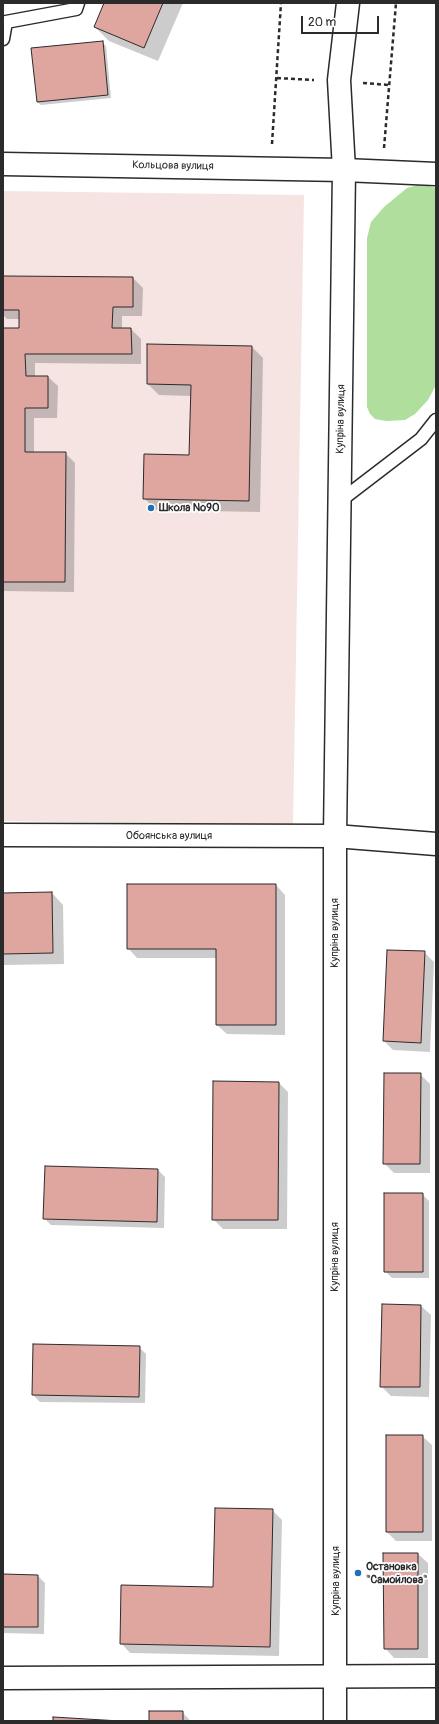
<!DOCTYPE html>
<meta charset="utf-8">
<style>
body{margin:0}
#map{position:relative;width:439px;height:1724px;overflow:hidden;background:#fff;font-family:Pangolin,sans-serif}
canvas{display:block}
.frame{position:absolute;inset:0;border:4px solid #2b2b2b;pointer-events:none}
.scale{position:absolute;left:301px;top:16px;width:78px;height:18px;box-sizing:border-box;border:2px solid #2b2b2b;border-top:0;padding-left:5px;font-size:12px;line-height:14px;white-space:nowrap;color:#2b2b2b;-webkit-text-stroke:3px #fff;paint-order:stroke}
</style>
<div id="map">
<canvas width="439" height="1724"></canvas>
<div class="frame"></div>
<div class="scale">20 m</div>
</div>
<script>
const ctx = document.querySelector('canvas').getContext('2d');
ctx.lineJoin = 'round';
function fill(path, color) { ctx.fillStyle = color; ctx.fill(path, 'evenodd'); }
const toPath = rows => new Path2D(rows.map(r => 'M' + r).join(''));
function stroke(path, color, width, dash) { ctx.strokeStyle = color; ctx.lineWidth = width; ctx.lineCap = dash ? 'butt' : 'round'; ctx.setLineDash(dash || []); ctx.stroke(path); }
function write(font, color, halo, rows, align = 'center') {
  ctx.font = font + ' Pangolin,sans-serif'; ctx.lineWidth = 3.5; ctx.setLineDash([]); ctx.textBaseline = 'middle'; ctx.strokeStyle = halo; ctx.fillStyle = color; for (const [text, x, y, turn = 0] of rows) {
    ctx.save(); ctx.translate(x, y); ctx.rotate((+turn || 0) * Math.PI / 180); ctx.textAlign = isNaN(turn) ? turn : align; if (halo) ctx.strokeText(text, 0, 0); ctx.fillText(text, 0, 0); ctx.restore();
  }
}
fill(toPath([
 [3,191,304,195,293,826,3,821]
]), '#f5e4e2');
fill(toPath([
 [422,184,436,188,436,385,428,400,415,414,405,420,386,421,375,419,370,414,367,407,367,238,371,222,384,207,407,188]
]), '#afde9d');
fill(toPath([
 [105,3,183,3,158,61,109,41,95,27],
 [102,42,106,46,111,98,41,105,37,102],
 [3,277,133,278,143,288,142,316,122,316,122,329,131,329,141,339,141,364,35,363,35,377,48,377,58,386,57,418,34,418,34,453,65,453,75,463,74,592,3,591,3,329,20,329,20,319,7,319,3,315],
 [252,347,263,358,260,512,156,510,144,498,190,456,191,396,159,395,148,384],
 [276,885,285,895,285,1035,227,1034,217,1025,217,958,137,958,128,948],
 [52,893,63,905,64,964,3,965,3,894],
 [424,952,434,962,430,1052,393,1050,384,1041],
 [420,1074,430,1084,430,1173,394,1173,384,1163],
 [279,1083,288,1092,287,1229,223,1229,213,1219],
 [46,1167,158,1170,165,1177,164,1228,51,1225,44,1218],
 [422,1194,429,1201,429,1278,392,1278,385,1271],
 [421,1306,431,1315,429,1397,391,1396,381,1386],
 [139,1347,146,1354,145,1403,40,1402,33,1395],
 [422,1436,432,1445,432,1541,396,1541,387,1532],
 [272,1510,282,1520,279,1656,130,1653,121,1643,214,1588],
 [418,1554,428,1563,428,1658,394,1658,385,1648],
 [3,1575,38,1576,45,1583,44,1634,3,1633],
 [182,1712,189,1719,189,1721,150,1721]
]), '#0003');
const building = toPath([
 [104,3,163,3,144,48,94,27,104,3],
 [103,41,108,95,37,102,31,48,103,41],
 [3,276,133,277,133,307,113,307,112,328,131,328,132,354,25,354,26,376,48,376,48,408,25,408,25,452,66,452,65,582,3,582,3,328,19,328,19,310,3,310,3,276],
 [147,344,252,346,249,501,143,499,144,454,189,455,191,385,147,384,147,344],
 [127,884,276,884,276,1025,216,1025,216,949,127,949,127,884],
 [52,892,53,953,3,954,3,893,52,892],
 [387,950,425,951,421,1043,383,1041,387,950],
 [384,1073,421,1073,420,1164,383,1164,384,1073],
 [213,1081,279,1082,278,1220,212,1220,213,1081],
 [45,1166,158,1169,157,1222,43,1219,45,1166],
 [384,1193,423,1193,423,1272,384,1272,384,1193],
 [382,1304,421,1305,420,1387,380,1387,382,1304],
 [33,1344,140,1346,139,1397,32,1395,33,1344],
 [386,1435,423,1435,423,1532,386,1532,386,1435],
 [215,1508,273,1509,270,1647,120,1644,121,1585,213,1587,215,1508],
 [383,1553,418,1553,418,1649,384,1649,383,1553],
 [3,1574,38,1575,38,1627,3,1627,3,1574],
 [149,1711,183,1711,183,1721,149,1721,149,1711],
 [53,1717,120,1721,53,1721,53,1717]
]);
fill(building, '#dfa59f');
stroke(building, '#2b2b2b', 1);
const service = toPath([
 [3,39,6,22,76,9,78,3],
 [340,501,421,439,436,420]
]);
const minor = toPath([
 [3,164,344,170],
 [3,835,335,836,436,844],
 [3,1678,436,1676]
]);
const tertiary = toPath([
 [344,170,436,174]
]);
const secondary = toPath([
 [335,1721,335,836,344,170,339,80,348,3]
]);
stroke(service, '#2b2b2b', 15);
stroke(minor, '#2b2b2b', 25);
stroke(tertiary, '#2b2b2b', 25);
stroke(secondary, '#2b2b2b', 25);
stroke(toPath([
 [277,78,314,80],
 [363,83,389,85],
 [272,144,281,3],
 [384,148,396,3]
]), '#2b2b2b', 2.5, [4, 3]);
stroke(service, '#fff', 12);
stroke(minor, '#fff', 22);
stroke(tertiary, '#fff', 22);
stroke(secondary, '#fff', 22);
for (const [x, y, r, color] of [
 [151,508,4,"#1f6fb2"],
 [358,1573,4,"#1f6fb2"]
]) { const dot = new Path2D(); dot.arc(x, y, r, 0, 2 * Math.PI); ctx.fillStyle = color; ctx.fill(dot); stroke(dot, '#fff', 1.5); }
write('11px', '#2b2b2b', '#fff', [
 ["Кольцова вулиця",173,166,1],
 ["Купріна вулиця",341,419,-89],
 ["Обоянська вулиця",169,836],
 ["Купріна вулиця",335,933,-90],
 ["Купріна вулиця",335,1257,-90],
 ["Купріна вулиця",336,1581,-90]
]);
write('bold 11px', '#2b2b2b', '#fff', [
 ["Школа №90",159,508],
 ["Остановка",366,1567],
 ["\"Самойлова\"",366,1580]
], 'left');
</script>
